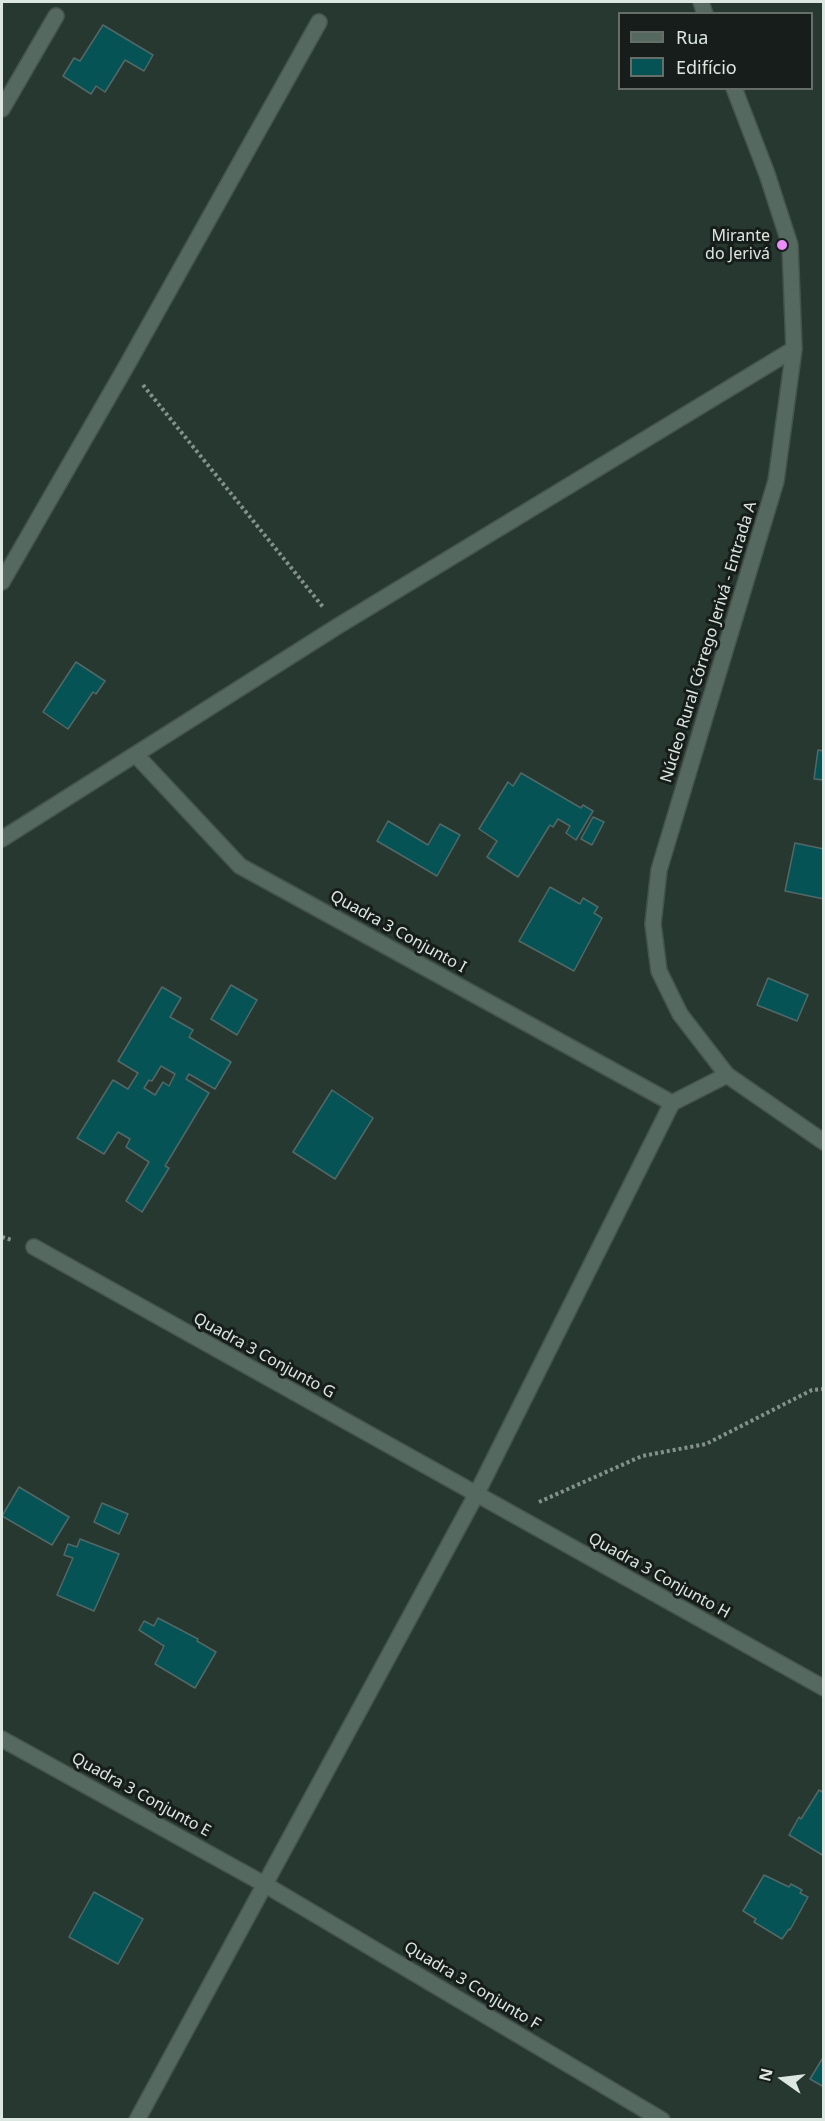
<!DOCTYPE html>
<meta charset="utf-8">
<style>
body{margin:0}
#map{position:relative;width:825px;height:2121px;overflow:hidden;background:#273830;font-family:"Noto Sans",sans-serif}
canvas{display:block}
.frame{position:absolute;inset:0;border:3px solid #dde7e2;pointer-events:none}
.legend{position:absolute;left:618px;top:12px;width:195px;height:78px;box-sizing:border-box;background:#161d1a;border:2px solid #666e6a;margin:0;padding:8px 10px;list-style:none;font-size:18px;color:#dde7e2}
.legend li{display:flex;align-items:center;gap:12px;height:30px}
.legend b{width:30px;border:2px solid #666e6a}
.north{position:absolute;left:753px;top:2049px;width:60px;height:60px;-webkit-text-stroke:4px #161d1a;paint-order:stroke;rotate:284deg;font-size:16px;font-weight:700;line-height:24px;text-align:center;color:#dde7e2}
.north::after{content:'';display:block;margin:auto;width:21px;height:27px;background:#dde7e2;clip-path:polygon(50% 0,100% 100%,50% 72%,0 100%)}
</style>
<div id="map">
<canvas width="825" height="2121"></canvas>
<div class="frame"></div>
<ul class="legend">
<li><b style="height:8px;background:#566960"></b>Rua</li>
<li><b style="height:16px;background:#055354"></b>Edifício</li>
</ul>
<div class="north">N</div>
</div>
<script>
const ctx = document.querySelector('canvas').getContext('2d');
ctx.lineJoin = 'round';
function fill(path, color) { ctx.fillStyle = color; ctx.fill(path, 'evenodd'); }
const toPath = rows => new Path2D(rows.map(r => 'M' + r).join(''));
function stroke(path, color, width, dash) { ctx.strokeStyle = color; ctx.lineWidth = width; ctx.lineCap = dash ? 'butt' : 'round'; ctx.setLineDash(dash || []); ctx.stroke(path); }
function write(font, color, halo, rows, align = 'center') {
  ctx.font = font + ' "Noto Sans",sans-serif'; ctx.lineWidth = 6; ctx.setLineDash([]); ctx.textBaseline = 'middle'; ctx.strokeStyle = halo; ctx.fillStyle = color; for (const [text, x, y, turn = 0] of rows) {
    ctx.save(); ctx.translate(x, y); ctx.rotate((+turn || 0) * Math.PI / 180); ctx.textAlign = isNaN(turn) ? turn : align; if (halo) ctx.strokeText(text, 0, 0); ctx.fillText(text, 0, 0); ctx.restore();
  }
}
const building = toPath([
 [103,25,153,55,144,71,125,60,105,92,96,86,91,94,63,76,74,58,80,61,103,25],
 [76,662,105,681,96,694,93,692,68,729,43,712,76,662],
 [818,750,824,751,824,780,814,779,818,750],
 [521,773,581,808,583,805,593,811,576,840,566,833,570,826,558,819,553,827,550,825,518,877,487,857,497,841,479,829,508,782,513,786,521,773],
 [593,817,604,822,592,845,581,839,593,817],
 [388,821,428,845,440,824,460,835,437,876,377,841,388,821],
 [795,843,824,849,824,899,785,891,795,843],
 [550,887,580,904,583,898,598,907,594,913,602,918,574,971,519,941,550,887],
 [768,978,808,995,797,1021,757,1005,768,978],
 [231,985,257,1000,237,1035,211,1019,231,985],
 [162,987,181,998,170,1017,193,1030,189,1037,231,1062,215,1089,189,1074,186,1079,209,1093,165,1166,169,1168,142,1212,126,1201,149,1162,126,1147,130,1139,118,1132,104,1154,77,1138,113,1080,128,1089,138,1073,118,1061,162,987],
 [161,1066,175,1074,169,1086,163,1082,155,1095,144,1088,149,1080,152,1081,161,1066],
 [332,1090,373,1118,335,1179,293,1152,332,1090],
 [19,1487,69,1517,52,1545,2,1516,19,1487],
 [102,1503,128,1514,119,1534,94,1522,102,1503],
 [80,1539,119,1554,94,1611,57,1595,73,1558,64,1555,68,1544,77,1547,80,1539],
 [158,1618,198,1639,197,1641,216,1652,195,1688,155,1664,164,1646,139,1630,144,1621,154,1626,158,1618],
 [819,1790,824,1793,824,1856,789,1835,799,1817,801,1819,819,1790],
 [764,1875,789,1887,791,1884,802,1890,800,1893,808,1897,790,1930,789,1929,782,1939,754,1922,756,1919,743,1911,764,1875],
 [94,1892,143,1919,118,1964,69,1937,94,1892],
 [824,2056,824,2087,810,2079,824,2056]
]);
fill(building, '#055354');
stroke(building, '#526868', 1.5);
const street = toPath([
 [701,2,705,14],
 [734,88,767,174,790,245,794,349,776,481,659,870,653,924,659,971,680,1014,727,1075,824,1142],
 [2,109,56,16],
 [2,582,127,365,319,22],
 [136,755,240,866,672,1103],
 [2,839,338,626,794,349],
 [34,1247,824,1688],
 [2,1739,264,1884,662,2120],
 [137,2120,476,1495,672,1103,727,1075]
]);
stroke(street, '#45534d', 18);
stroke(toPath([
 [143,385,323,607],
 [2,1237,12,1240],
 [539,1502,642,1456,706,1444,812,1390,824,1389]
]), '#85928c', 4, [3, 3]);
stroke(street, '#566960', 15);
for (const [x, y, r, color] of [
 [782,245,6,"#eb8dfb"]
]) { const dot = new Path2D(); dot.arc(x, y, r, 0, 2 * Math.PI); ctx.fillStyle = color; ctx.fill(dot); stroke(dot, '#161d1a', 2); }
write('16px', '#dde7e2', '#161d1a', [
 ["Mirante",770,236],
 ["do Jerivá",770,254]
], 'right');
write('16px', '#dde7e2', '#161d1a', [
 ["Núcleo Rural Córrego Jerivá - Entrada A",709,642,-73],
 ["Quadra 3 Conjunto I",398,932,29],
 ["Quadra 3 Conjunto G",264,1356,29],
 ["Quadra 3 Conjunto H",659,1576,29],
 ["Quadra 3 Conjunto E",141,1795,29],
 ["Quadra 3 Conjunto F",472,1986,31]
]);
</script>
